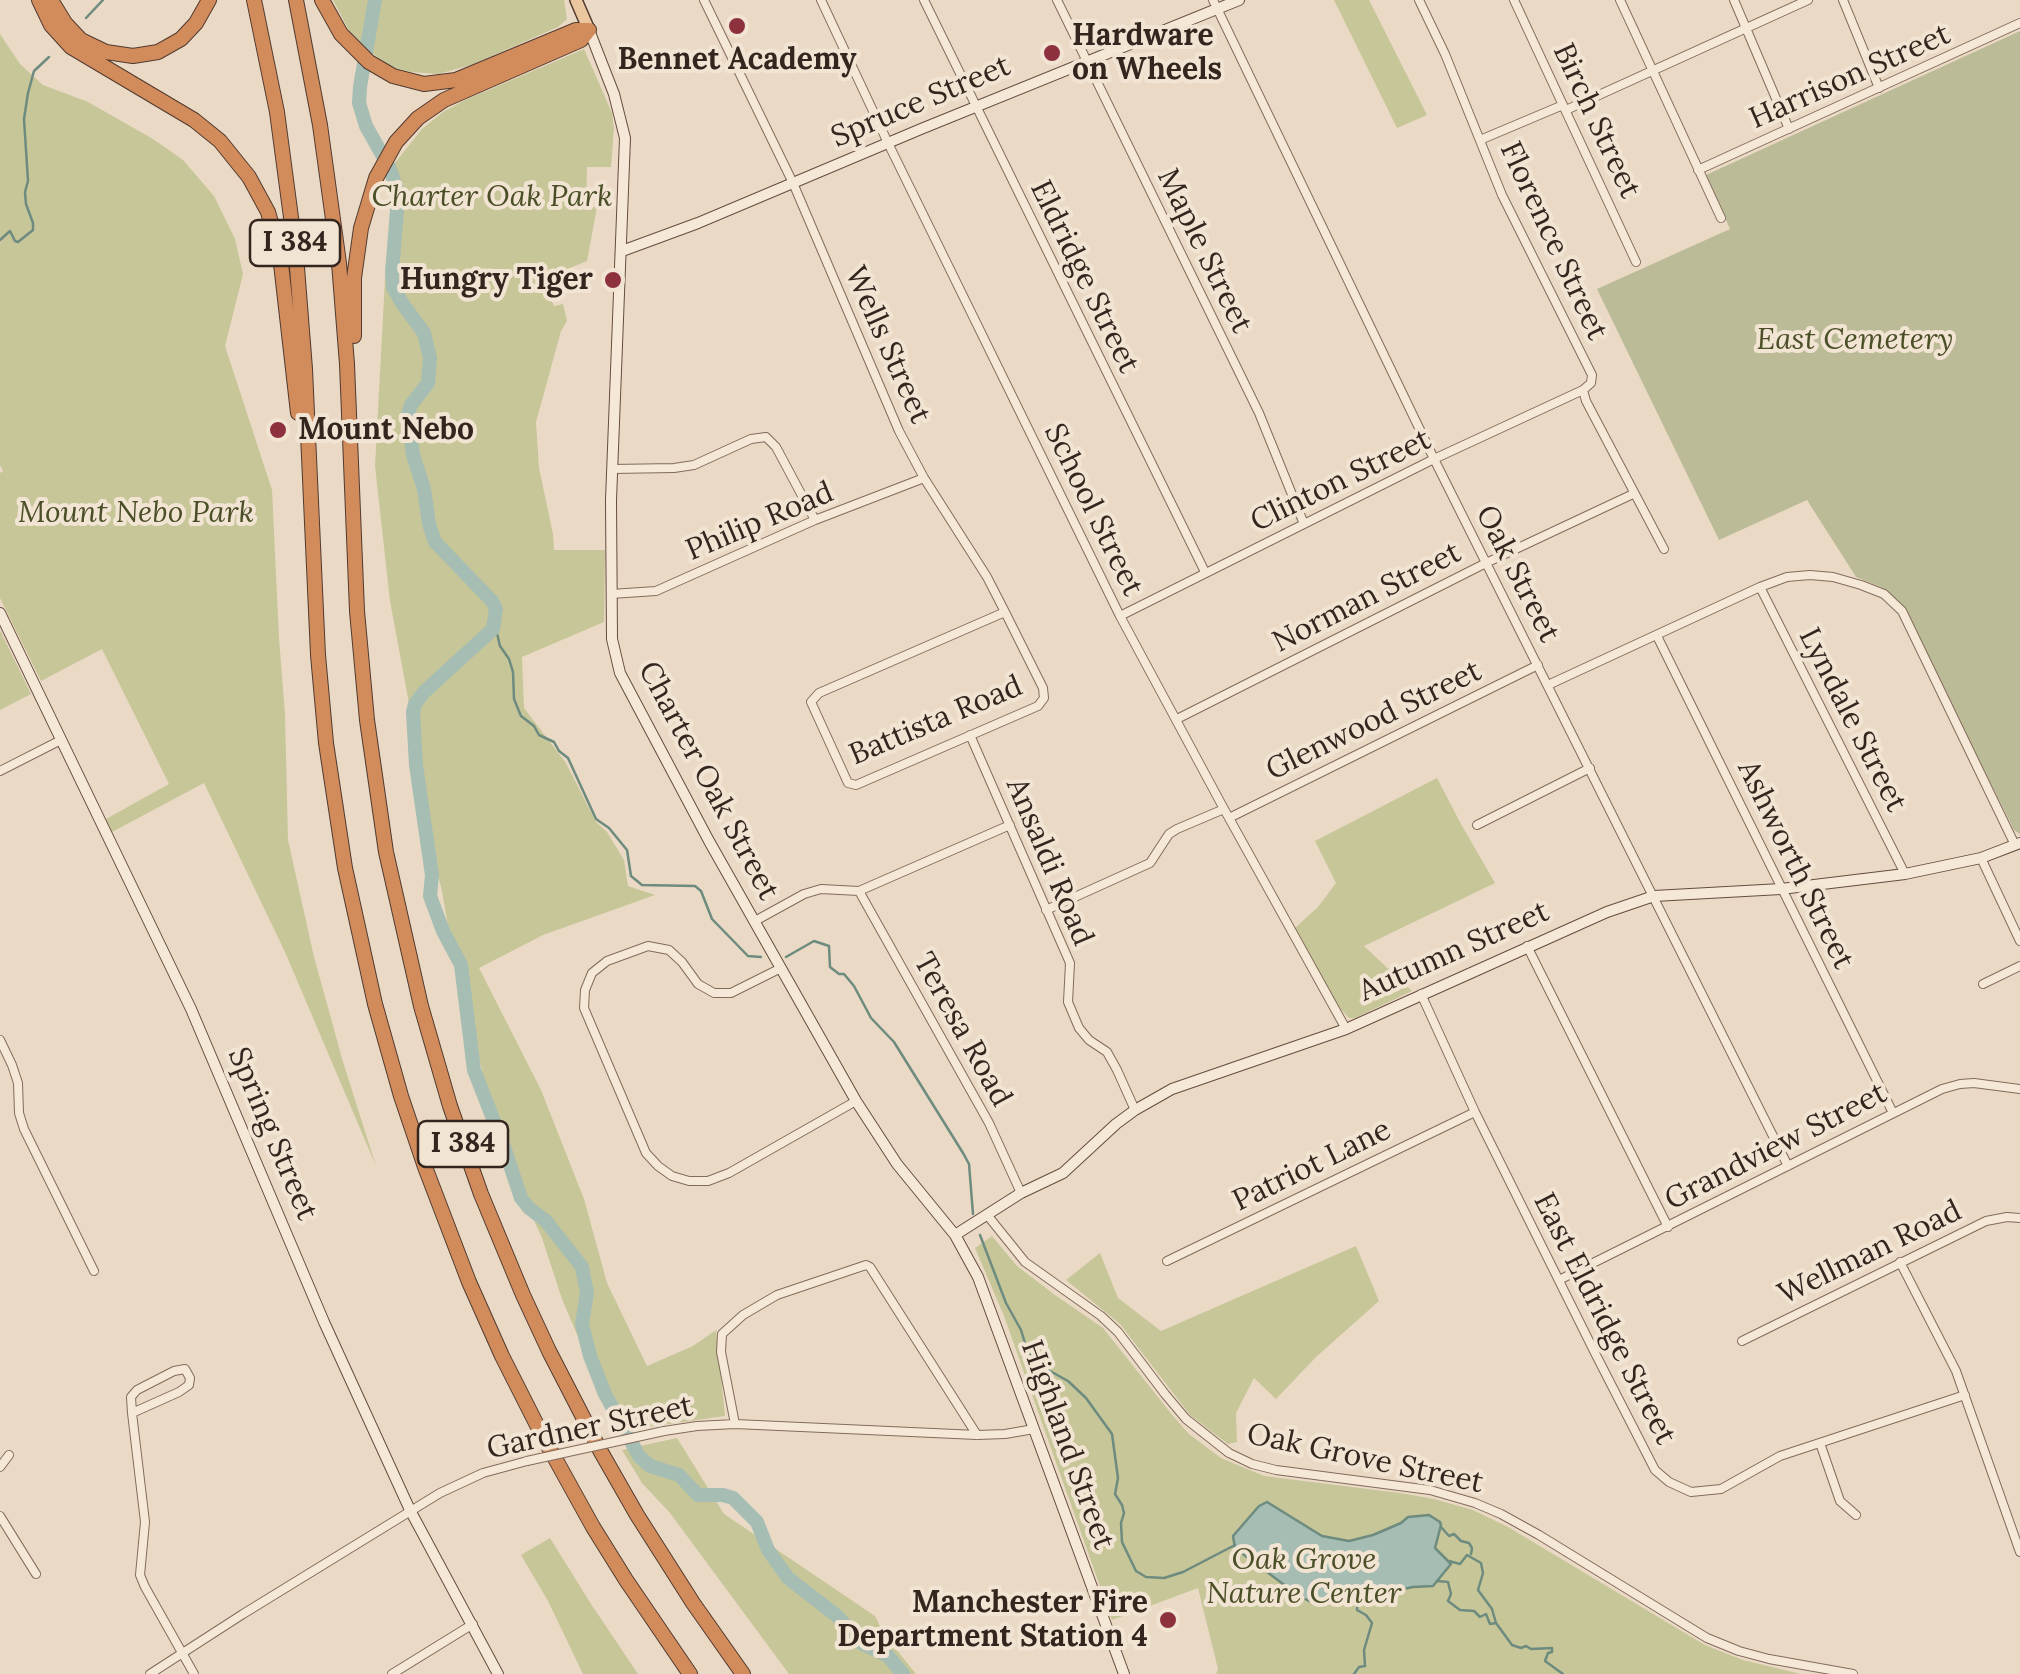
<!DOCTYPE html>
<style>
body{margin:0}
canvas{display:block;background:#ead9c4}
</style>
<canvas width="2020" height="1674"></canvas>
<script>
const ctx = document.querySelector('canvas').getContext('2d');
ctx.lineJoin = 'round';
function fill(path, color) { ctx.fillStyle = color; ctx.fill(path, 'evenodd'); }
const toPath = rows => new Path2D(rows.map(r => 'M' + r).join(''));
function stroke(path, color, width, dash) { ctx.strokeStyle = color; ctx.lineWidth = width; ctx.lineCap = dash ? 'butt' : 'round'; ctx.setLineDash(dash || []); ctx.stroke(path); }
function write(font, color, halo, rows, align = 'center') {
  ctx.font = font + ' Lora,serif'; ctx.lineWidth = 8; ctx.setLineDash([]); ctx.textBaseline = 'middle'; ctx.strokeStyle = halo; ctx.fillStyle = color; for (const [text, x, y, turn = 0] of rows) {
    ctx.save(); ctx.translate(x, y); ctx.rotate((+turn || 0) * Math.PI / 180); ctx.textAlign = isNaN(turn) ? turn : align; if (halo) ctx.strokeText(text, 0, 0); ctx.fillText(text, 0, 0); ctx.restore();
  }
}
fill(toPath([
 [333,0,564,0,567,19,558,27,471,65,438,74,411,72,387,66,351,34],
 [1334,0,1369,0,1427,115,1397,128],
 [0,34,20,64,43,85,88,102,153,139,183,160,214,196,235,239,243,274,225,346,272,490,279,638,285,715,288,840,314,957,343,1062,376,1166,285,952,204,783,112,832,106,819,169,784,102,649,41,681,0,598,0,473,3,471,0,465],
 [584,49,612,113,614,128,611,167,587,167,586,207,597,207,587,261,565,270,544,284,554,306,563,304,567,321,561,331,536,422,539,468,553,534,554,550,605,550,604,622,522,657,524,708,566,763,596,822,607,832,624,860,628,886,655,895,543,935,479,968,541,1090,584,1199,607,1283,647,1366,693,1346,716,1330,725,1416,619,1431,597,1394,590,1365,562,1299,542,1238,504,1154,497,1119,484,1081,475,1037,454,962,442,891,427,830,410,709,390,601,375,466,385,279,392,245,396,202,390,169,422,129,443,112,465,100],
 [0,630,31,694,0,710],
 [1437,778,1461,824,1495,883,1364,946,1412,991,1355,1018,1349,1018,1337,1005,1295,928,1318,907,1336,883,1315,841],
 [992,1236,1017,1266,1055,1295,1103,1328,1173,1416,1189,1434,1221,1458,1264,1476,1400,1493,1434,1499,1473,1510,1508,1527,1705,1645,1743,1660,1801,1674,1216,1674,1218,1669,1198,1588,1112,1620,1004,1316,975,1248],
 [1356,1246,1379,1301,1316,1357,1276,1399,1254,1378,1236,1413,1237,1442,1228,1444,1190,1415,1120,1324,1066,1280,1100,1253,1118,1298,1161,1331],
 [677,1438,724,1514,875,1616,884,1634,916,1674,789,1674,670,1513,642,1483,622,1450],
 [550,1538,591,1604,638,1674,583,1674,548,1601,521,1555]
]), '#c7c699');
fill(toPath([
 [2020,31,2020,834,2014,830,1903,607,1881,587,1856,577,1807,500,1719,540,1597,289,1730,229,1706,175]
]), '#bcbb97');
const water = toPath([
 [1267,1502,1322,1536,1349,1541,1373,1535,1401,1523,1408,1517,1429,1515,1440,1522,1441,1525,1435,1548,1451,1564,1433,1586,1413,1587,1352,1600,1309,1601,1299,1596,1235,1548,1233,1536,1259,1506,1267,1502]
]);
fill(water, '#a5bdb3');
stroke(water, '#6d8b7f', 2.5);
stroke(toPath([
 [86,18,103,0],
 [0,240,10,231,15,241,18,242,33,230,33,223,26,204,25,192,28,181,24,119,28,93,34,71,49,57],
 [495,625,500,646,509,659,513,672,514,699,521,716,534,726,539,735,554,742,559,751,568,758,596,819,609,828,627,850,631,876,642,885,695,886,701,891,712,919,748,956,761,957],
 [786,957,814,941,829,946,830,967,839,974,844,974,854,986,871,1018,894,1042,963,1153,969,1164,973,1214],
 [980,1235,1006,1303,1021,1330,1028,1353,1041,1366,1068,1381,1086,1398,1112,1434,1118,1478,1115,1494,1122,1505,1124,1513,1121,1523,1122,1542,1136,1571,1146,1577,1164,1578,1183,1572,1235,1545],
 [1441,1527,1449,1536,1454,1534,1461,1541,1469,1543,1472,1548,1471,1554],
 [1449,1561,1460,1564,1467,1555,1481,1563,1483,1573,1478,1590,1492,1609,1496,1623,1512,1645,1521,1648,1526,1646,1531,1649,1552,1648,1552,1652,1548,1653,1545,1661,1563,1674],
 [1437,1581,1448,1582,1451,1594,1448,1601,1460,1610,1474,1611,1480,1617,1486,1614,1490,1624,1496,1623],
 [1354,1674,1359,1667,1365,1666,1364,1650,1372,1623,1366,1615,1357,1610,1358,1595]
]), '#6d8b7f', 2.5);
stroke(toPath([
 [375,0,360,87,359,103,366,126,389,167,396,186,398,198,392,272,393,287,402,303,424,333,430,358,428,383,411,405,408,414,413,455,424,489,429,524,435,542,492,601,496,609,493,629,424,692,415,704,413,712,416,765,432,875,430,896,443,931,461,965,474,1070,504,1147,521,1198,529,1208,546,1221,582,1267,587,1293,582,1324,590,1356,605,1394,639,1456,650,1466,679,1475,698,1495,723,1495,733,1498,757,1522,768,1550,788,1578,837,1616,861,1643,888,1656,903,1674]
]), '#a5bdb3', 14);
const street = toPath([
 [704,0,793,183,899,431,924,478,987,577,1005,612,1043,688,1044,698,1038,706,856,785,848,783,811,702,819,693,1005,612],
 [821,0,888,143,1120,616,1224,809,1346,1029],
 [924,0,1205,572],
 [1057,0,1259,413,1304,524],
 [1213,0,1434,459,1788,1166],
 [1419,0,1445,54,1502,195,1592,375,1591,383,1583,390,1586,401,1664,549],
 [1514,0,1636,262],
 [1620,0,1721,218],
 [1734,0,1789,129],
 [1843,0,1879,88],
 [1566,110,1808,0],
 [1480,140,1563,105],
 [1698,170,2020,23],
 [612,469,674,468,694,465,751,439,766,437,776,447,815,520],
 [1760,587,1905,874],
 [611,594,656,591,815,520,924,478],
 [1120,616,1434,459,1583,390],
 [1657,636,1893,1113],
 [1548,685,1760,587,1787,577,1810,575,1833,577,1861,585,1884,594,1902,611,2015,845],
 [1177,719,1486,563,1633,494],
 [970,735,1070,963,1068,1002,1079,1028,1089,1040,1107,1052,1117,1070,1135,1110],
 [0,771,61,740],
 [1229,818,1538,665],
 [1477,825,1590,768],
 [1981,858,2020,941],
 [859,891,989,1123,1021,1193],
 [1046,910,1150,863,1169,834,1177,829,1224,809],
 [755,921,804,894,821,889,859,891,1010,825],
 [1527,946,1668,1227],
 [781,968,731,993,714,993,698,984,682,962,669,950,648,946,607,961,592,973,585,990,584,1008,646,1153,658,1166,672,1176,689,1181,708,1181,729,1173,856,1101],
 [1983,984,2020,966],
 [1421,994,1475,1112,1595,1353,1655,1470,1669,1482,1691,1492,1721,1489,1780,1456,1965,1395],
 [0,1040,12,1065,18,1083,19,1113,24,1129,94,1271],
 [988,1216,1025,1262,1101,1316,1118,1332,1165,1394,1186,1419,1229,1453,1252,1464,1276,1470,1430,1490,1475,1503,1501,1514,1539,1535,1707,1638,1739,1651,1769,1659,1853,1674],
 [1167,1261,1475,1112],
 [1900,1262,1956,1371,2020,1552],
 [1559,1280,1942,1089,1960,1084,1974,1083,2020,1089],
 [1742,1341,1986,1221,2007,1217,2020,1218],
 [132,1413,131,1397,137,1390,174,1371,185,1369,190,1378,189,1385,179,1392,132,1413,145,1522,140,1575,145,1587,194,1674],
 [735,1424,721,1352,722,1334,743,1315,777,1295,866,1265,870,1267,977,1435],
 [664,1431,697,1426,735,1424,977,1435,1005,1434,1034,1429],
 [1820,1443,1840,1501,1856,1515],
 [0,1467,9,1455],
 [0,1516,36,1574],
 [150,1674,243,1614,440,1493,483,1473,527,1461],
 [392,1674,473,1624]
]);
const secondary = toPath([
 [589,30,614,94,625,138,611,500,612,639,620,673,709,841,856,1101,897,1164,955,1235,978,1277,1124,1674],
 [622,251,698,223,921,129,1239,0],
 [0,613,191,1009,324,1322,410,1510,498,1674],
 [955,1235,1021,1193,1063,1173,1116,1124,1135,1110,1172,1089,1346,1029,1607,912,1654,896,1781,889,1905,874,1981,858,2020,843]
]);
const primary = toPath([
 [576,0,589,30]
]);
const highway = toPath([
 [39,0,51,25,71,47,194,120,220,141,249,177,268,212,280,255,298,413],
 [51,0,65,23,81,40,106,52,133,56,158,52,181,39,196,23,209,0],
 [254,0,277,112,296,255,305,369,318,655,326,743,345,868,375,1004,401,1096,425,1167,469,1282,502,1356,541,1433,593,1527,626,1580,690,1674],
 [296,0,320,125,339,263,347,364,357,611,367,720,386,852,421,1006,450,1106,481,1194,523,1295,549,1351,601,1452,637,1515,693,1603,743,1674],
 [322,0,341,34,369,62,393,76,424,84,456,80,576,30,589,30],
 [354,336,354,278,361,228,376,178,396,142,418,118,444,100,581,40,589,30]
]);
stroke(street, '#836b5c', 10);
stroke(secondary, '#654c3f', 12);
stroke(primary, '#513a30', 14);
stroke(highway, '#513a30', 16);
stroke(street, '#f6e8d6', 8);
stroke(secondary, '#f6e8d6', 10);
stroke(primary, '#eac79f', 11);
stroke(highway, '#d28c5c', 14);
const streetBridge = toPath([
 [527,1461,664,1431]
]);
stroke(streetBridge, '#836b5c', 10, []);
stroke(streetBridge, '#f6e8d6', 8);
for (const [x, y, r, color] of [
 [737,26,10,"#8d313f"],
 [1052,53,10,"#8d313f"],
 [613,280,10,"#8d313f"],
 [278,430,10,"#8d313f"],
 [1168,1620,10,"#8d313f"]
]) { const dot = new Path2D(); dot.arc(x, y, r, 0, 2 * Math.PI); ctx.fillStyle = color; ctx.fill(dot); stroke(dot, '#f2e4d3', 4); }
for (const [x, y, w] of [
 [295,243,90],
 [463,1144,90]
]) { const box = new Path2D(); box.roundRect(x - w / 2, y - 23, w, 46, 8); ctx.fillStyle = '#f2e4d3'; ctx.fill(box); stroke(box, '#34261f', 2.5); }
write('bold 28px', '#34261f', null, [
 ["I 384",295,243],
 ["I 384",463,1144]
]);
write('bold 30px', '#34261f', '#f2e4d3', [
 ["Hardware",1072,36],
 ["on Wheels",1072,70],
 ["Bennet Academy",737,60,"center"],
 ["Hungry Tiger",593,280,"right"],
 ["Mount Nebo",298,430],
 ["Manchester Fire",1148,1603,"right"],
 ["Department Station 4",1148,1637,"right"]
], 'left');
write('30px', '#34261f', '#f2e4d3', [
 ["Harrison Street",1850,77,-24],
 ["Spruce Street",921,102,-23],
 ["Birch Street",1596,121,65],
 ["Florence Street",1553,241,65],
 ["Maple Street",1204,251,64],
 ["Eldridge Street",1084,277,64],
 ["Wells Street",887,345,66],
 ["Clinton Street",1341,481,-26],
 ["School Street",1093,510,64],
 ["Philip Road",760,522,-23],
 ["Oak Street",1517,574,63],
 ["Norman Street",1367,598,-27],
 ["Lyndale Street",1852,720,63],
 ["Battista Road",936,721,-23],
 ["Glenwood Street",1374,721,-26],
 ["Charter Oak Street",708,781,62],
 ["Ansaldi Road",1049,862,67],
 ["Ashworth Street",1795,865,64],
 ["Autumn Street",1454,952,-24],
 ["Teresa Road",962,1030,61],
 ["Spring Street",272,1134,67],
 ["Grandview Street",1776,1147,-27],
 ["Patriot Lane",1312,1166,-26],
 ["Wellman Road",1870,1253,-26],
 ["East Eldridge Street",1604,1319,63],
 ["Gardner Street",590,1428,-12],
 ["Highland Street",1067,1445,70],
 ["Oak Grove Street",1365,1459,12]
]);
write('italic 30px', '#4b4f27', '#f2e4d3', [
 ["Charter Oak Park",492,197],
 ["East Cemetery",1855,340],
 ["Mount Nebo Park",136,513],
 ["Oak Grove",1304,1560],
 ["Nature Center",1304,1594]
]);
</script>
